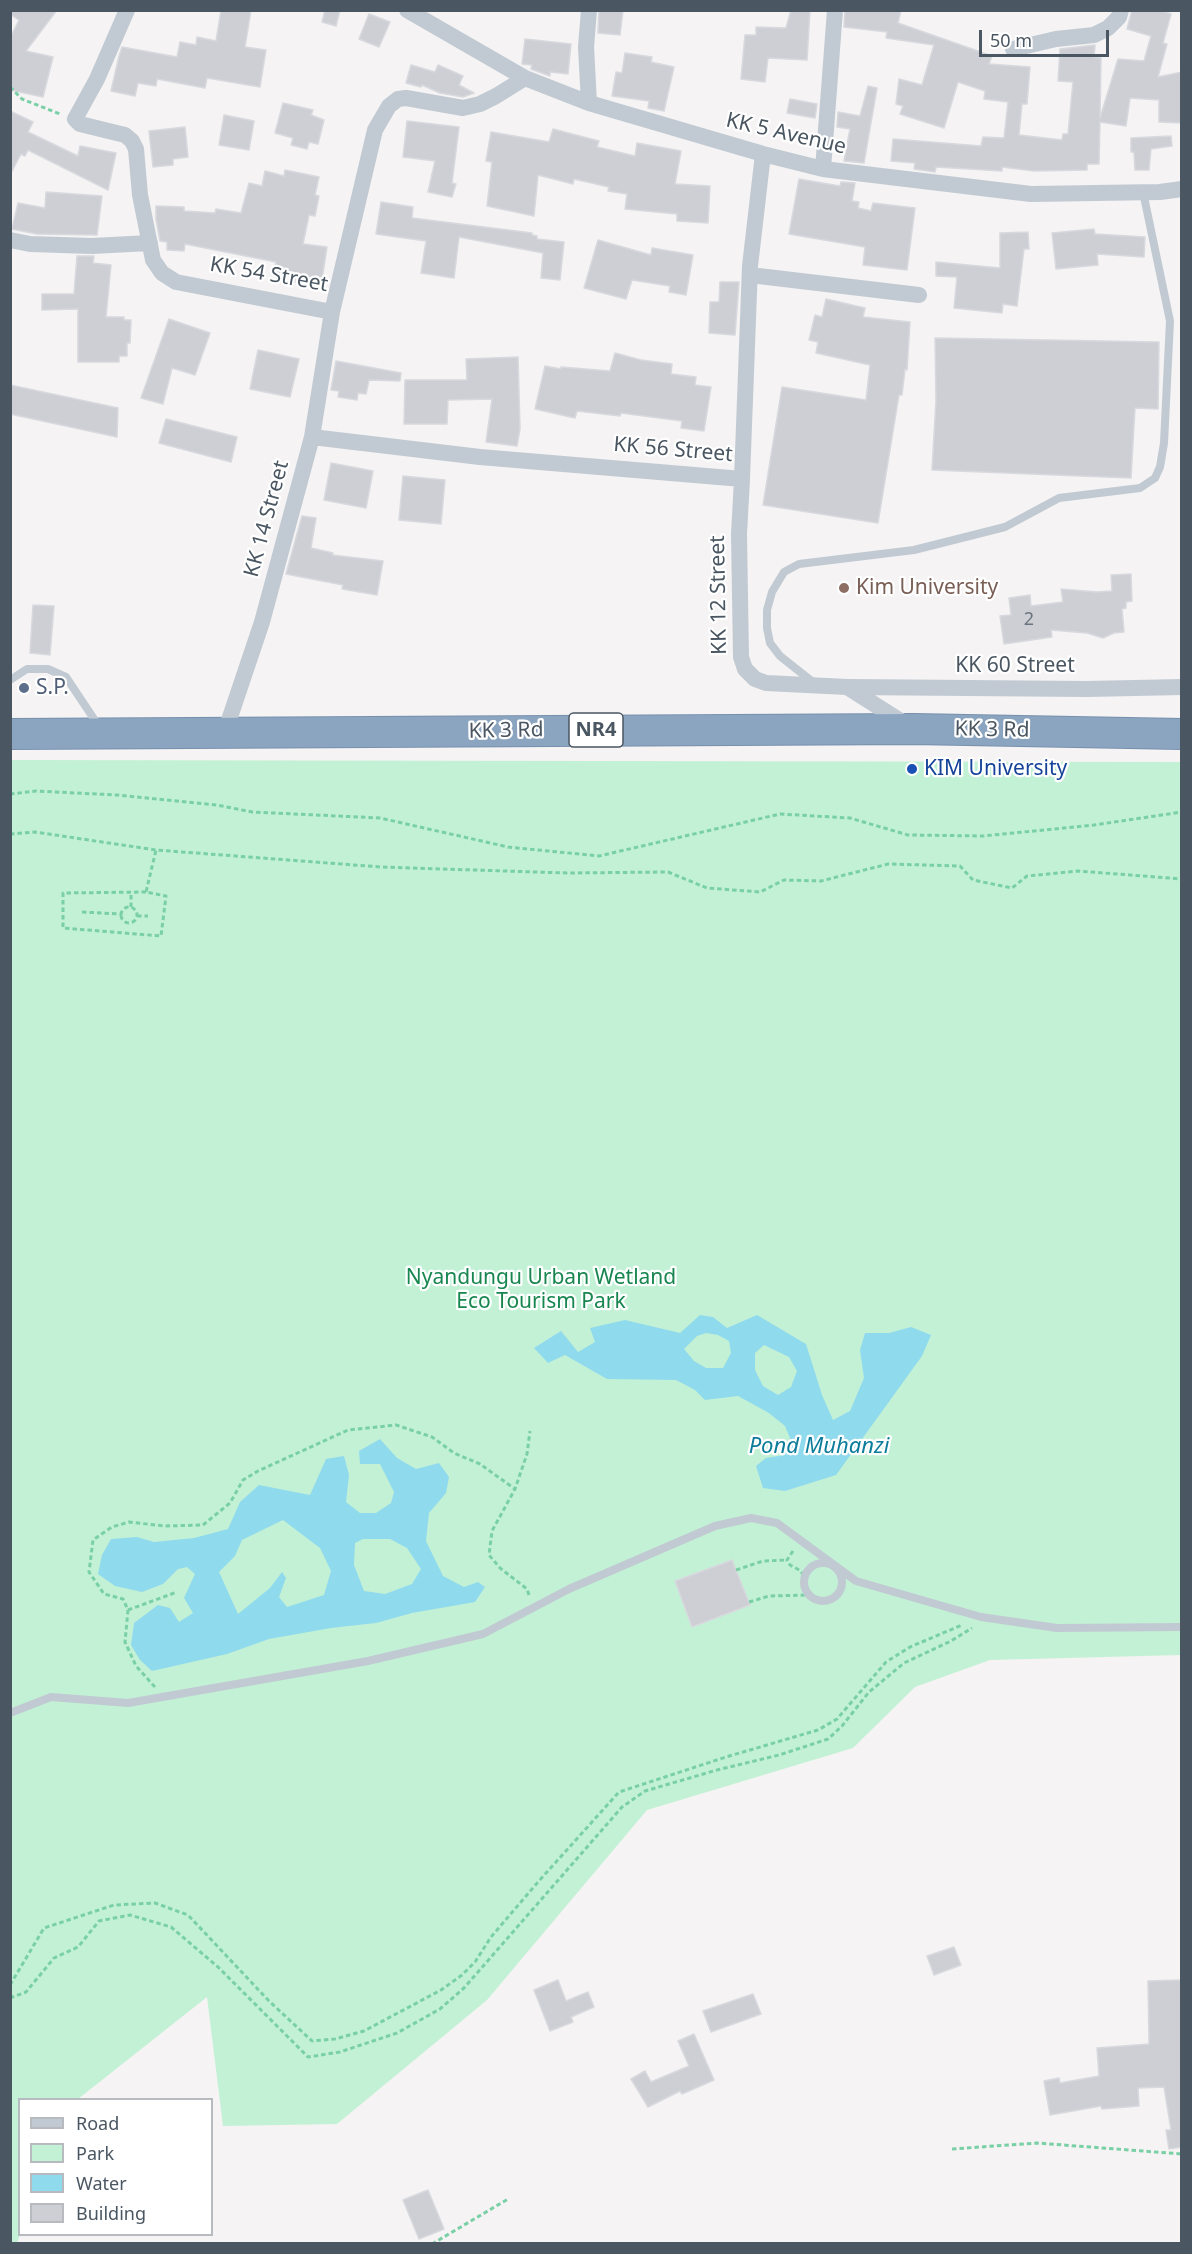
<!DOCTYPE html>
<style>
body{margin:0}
#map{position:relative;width:1192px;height:2254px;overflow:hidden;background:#f5f3f3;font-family:"Noto Sans",sans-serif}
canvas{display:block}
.frame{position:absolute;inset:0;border:12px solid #4a5661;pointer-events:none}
.legend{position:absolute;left:18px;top:2098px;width:195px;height:138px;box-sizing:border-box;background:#fff;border:2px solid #b7bbc0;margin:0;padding:8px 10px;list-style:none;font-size:18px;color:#4a5661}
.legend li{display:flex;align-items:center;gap:12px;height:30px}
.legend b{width:30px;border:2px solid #b7bbc0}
.scale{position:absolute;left:979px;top:30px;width:130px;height:27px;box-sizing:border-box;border:3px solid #4a5661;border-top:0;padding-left:8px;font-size:18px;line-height:21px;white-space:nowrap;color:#4a5661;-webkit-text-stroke:4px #fff;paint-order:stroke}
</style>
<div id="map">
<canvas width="1192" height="2254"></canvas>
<div class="frame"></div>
<ul class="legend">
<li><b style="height:8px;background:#c1cad2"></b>Road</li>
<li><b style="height:16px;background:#c3f1d5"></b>Park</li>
<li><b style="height:16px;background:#90daee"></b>Water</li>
<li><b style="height:16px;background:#cdcfd5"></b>Building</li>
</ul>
<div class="scale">50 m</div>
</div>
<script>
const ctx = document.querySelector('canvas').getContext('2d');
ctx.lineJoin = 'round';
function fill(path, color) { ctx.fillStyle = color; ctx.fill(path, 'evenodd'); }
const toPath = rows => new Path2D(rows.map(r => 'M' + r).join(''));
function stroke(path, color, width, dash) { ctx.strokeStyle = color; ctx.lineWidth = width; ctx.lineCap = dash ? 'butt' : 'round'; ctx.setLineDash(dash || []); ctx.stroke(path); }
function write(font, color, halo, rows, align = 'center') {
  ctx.font = font + ' "Noto Sans",sans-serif'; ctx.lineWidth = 4.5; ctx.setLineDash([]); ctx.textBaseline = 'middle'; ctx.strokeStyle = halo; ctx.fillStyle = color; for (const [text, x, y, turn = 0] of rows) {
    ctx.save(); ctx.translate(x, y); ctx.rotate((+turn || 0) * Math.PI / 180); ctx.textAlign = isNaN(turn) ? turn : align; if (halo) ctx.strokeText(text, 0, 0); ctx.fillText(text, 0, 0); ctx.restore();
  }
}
fill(toPath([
 [11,760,1181,762,1181,1655,990,1660,915,1687,853,1748,647,1810,487,2000,337,2124,223,2126,207,1997,78,2099,20,2100,20,2235,17,2243,11,2244]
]), '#c3f1d5');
fill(toPath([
 [700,1315,713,1317,727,1328,757,1315,806,1344,822,1395,833,1420,850,1411,864,1378,860,1350,865,1333,889,1333,911,1327,931,1335,922,1356,836,1475,785,1491,763,1488,756,1466,766,1458,785,1455,790,1438,785,1426,769,1413,738,1396,705,1400,695,1390,676,1380,607,1379,565,1355,548,1363,534,1348,561,1331,578,1352,595,1342,590,1328,625,1320,680,1333],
 [706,1333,718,1335,729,1341,731,1353,723,1368,706,1368,694,1361,684,1349,697,1336],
 [764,1345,789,1357,797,1371,791,1387,778,1395,763,1386,755,1370,755,1353],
 [380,1439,397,1458,416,1469,439,1463,449,1477,446,1493,429,1513,426,1541,443,1576,464,1587,478,1582,485,1587,475,1602,412,1613,376,1623,331,1628,269,1639,227,1654,152,1671,140,1660,131,1645,134,1623,158,1605,170,1608,179,1622,193,1613,184,1598,195,1574,187,1567,178,1569,163,1584,142,1592,115,1586,98,1574,102,1555,111,1539,137,1537,154,1542,194,1538,228,1529,240,1502,259,1485,310,1495,326,1459,344,1456,349,1475,346,1502,360,1513,376,1513,391,1503,394,1492,380,1464,360,1464,359,1451],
 [283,1520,320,1548,331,1571,324,1595,287,1607,279,1597,286,1578,282,1572,270,1588,238,1614,219,1572,235,1556,242,1540],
 [363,1539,390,1539,407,1548,421,1569,412,1584,385,1594,364,1591,354,1565,355,1543]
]), '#90daee');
const building = toPath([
 [10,10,57,10,26,51,53,57,43,97,10,90,10,38,19,20,10,14,10,10],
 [221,10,251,10,245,47,266,50,260,87,207,78,205,88,157,79,156,86,138,83,135,96,111,91,119,56,122,47,177,57,180,42,196,45,197,37,216,41,221,10],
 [325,10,340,10,336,26,322,22,325,10],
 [599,10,623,10,620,35,598,33,599,10],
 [791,10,810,10,807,60,768,58,765,82,741,79,745,35,756,35,756,27,786,28,791,10],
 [845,10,901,10,898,23,992,56,989,64,1030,67,1027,104,1022,104,1019,135,1062,140,1063,134,1068,134,1073,82,1058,81,1060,49,1095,45,1094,57,1101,58,1100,118,1118,59,1144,61,1151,36,1127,29,1132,10,1160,10,1171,14,1163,43,1167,44,1158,77,1182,72,1182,123,1159,122,1159,100,1130,98,1126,126,1100,122,1099,164,1087,164,1087,170,1034,171,1002,167,1002,171,936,167,935,172,914,169,915,163,891,161,893,139,981,146,983,137,1004,138,1008,102,984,99,985,91,958,82,944,128,900,114,903,106,896,104,899,79,922,85,934,45,886,38,887,32,844,27,845,10],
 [369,14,390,22,379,47,359,39,369,14],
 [525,39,571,44,568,74,550,72,550,76,531,69,532,65,522,64,525,39],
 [625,53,652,57,651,62,674,67,664,111,648,108,649,101,612,96,616,72,622,73,625,53],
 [411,65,435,72,438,65,463,76,459,85,474,93,463,97,440,93,422,85,421,87,406,83,411,65],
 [868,86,877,88,864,163,844,161,850,129,837,127,838,112,860,116,868,86],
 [790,99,817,104,815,118,787,113,790,99],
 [283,103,313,110,311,115,324,120,318,144,309,142,307,149,291,145,293,138,275,133,283,103],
 [10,111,33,122,28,132,78,156,80,146,116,153,108,190,28,150,25,156,21,154,10,175,10,111],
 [224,115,254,121,249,150,219,145,224,115],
 [407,121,459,127,452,183,456,184,452,197,428,192,435,161,403,157,407,121],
 [185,127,188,157,173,159,173,165,153,167,149,131,185,127],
 [553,129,599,141,597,147,635,156,637,143,681,151,675,184,710,186,708,223,677,221,677,214,625,209,627,194,608,191,609,187,574,179,573,184,538,175,534,216,487,206,492,162,486,161,491,132,549,142,553,129],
 [1171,136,1172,146,1151,149,1149,170,1135,170,1134,152,1131,152,1131,138,1171,136],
 [285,170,319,177,315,195,319,196,315,216,309,215,303,244,327,247,321,286,295,282,296,277,274,272,276,262,185,244,184,251,167,250,167,242,160,241,156,219,156,206,184,207,184,211,215,213,216,209,241,213,249,183,262,186,265,171,284,176,285,170],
 [799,179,840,186,841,182,855,183,852,201,859,202,858,208,871,211,873,203,915,208,907,270,863,265,865,247,789,234,799,179],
 [46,192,102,196,97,235,37,234,12,229,18,203,45,208,46,192],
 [381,202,413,207,412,218,532,233,532,235,537,236,537,239,564,242,560,280,541,278,543,253,459,237,454,278,421,273,426,241,376,234,381,202],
 [1094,229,1095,234,1145,237,1144,257,1097,254,1098,265,1056,269,1052,233,1094,229],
 [1028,232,1029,249,1024,249,1017,306,1003,304,1002,313,954,308,957,277,936,276,936,262,1000,268,1000,233,1028,232],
 [598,240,651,255,652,248,693,255,686,295,669,292,670,286,632,280,626,299,584,288,598,240],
 [77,256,94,256,93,263,111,265,106,317,124,317,124,320,131,320,130,343,127,343,127,356,119,356,119,362,78,362,78,309,42,310,42,294,74,294,77,256],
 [720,282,739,282,735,335,709,333,710,302,719,302,720,282],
 [826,299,865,308,863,317,910,322,907,370,905,369,902,395,899,395,878,523,763,505,782,387,866,400,870,365,816,353,818,342,809,340,815,315,822,317,826,299],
 [169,319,210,333,195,375,172,368,163,404,141,398,169,319],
 [935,338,1159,342,1158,409,1135,408,1131,478,932,470,936,401,935,338],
 [258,350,299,359,290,397,250,389,258,350],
 [615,353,641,360,672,364,671,374,696,377,695,385,711,387,704,431,681,428,682,421,621,413,620,416,577,411,575,418,535,409,545,366,561,369,561,367,610,371,615,353],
 [518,357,520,429,517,446,486,442,492,399,448,400,447,424,404,424,405,380,467,380,466,359,518,357],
 [336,361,401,373,400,381,369,380,366,394,358,393,357,400,338,397,339,391,331,390,336,361],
 [10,385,118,408,117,437,10,414,10,385],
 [166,419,237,437,231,462,159,443,166,419],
 [331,463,373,471,366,508,324,500,331,463],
 [403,476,445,480,441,524,399,520,403,476],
 [302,516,316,518,311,548,333,553,332,555,383,561,377,595,342,589,343,585,286,574,302,516],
 [1131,574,1132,601,1126,602,1126,608,1122,609,1124,632,1114,633,1103,638,1087,633,1051,630,1052,637,1004,644,1000,616,1011,615,1009,598,1030,595,1031,606,1063,602,1061,589,1097,592,1112,591,1111,575,1131,574],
 [33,605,54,606,50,655,30,653,33,605],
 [732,1560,750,1605,692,1627,675,1581,732,1560],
 [954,1947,961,1965,934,1975,927,1956,954,1947],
 [558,1980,566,2001,588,1992,594,2007,571,2017,573,2022,550,2031,534,1990,558,1980],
 [1182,1980,1182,2147,1169,2149,1166,2130,1171,2130,1164,2087,1138,2088,1139,2106,1102,2109,1101,2106,1050,2115,1044,2081,1059,2078,1060,2083,1099,2076,1097,2048,1149,2044,1148,1981,1182,1980],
 [753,1994,761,2014,711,2032,703,2011,753,1994],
 [694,2034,714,2080,682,2094,680,2091,648,2107,631,2079,645,2071,651,2082,689,2066,678,2041,694,2034],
 [428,2190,444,2229,419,2239,403,2200,428,2190]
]);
fill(building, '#cdcfd5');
stroke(building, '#d7d9de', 1.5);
const highway = toPath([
 [10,734,913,729,1182,734]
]);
stroke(highway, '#7690ad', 32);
stroke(toPath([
 [10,87,22,99,60,114],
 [10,794,36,791,117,795,217,805,252,812,380,818,508,847,599,856,780,814,850,818,908,835,983,836,1094,825,1182,812],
 [10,834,35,832,156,850,381,867,567,873,668,872,707,888,760,892,784,880,821,881,888,864,960,866,973,880,1012,888,1027,876,1078,871,1182,879],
 [146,892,63,893,63,928,161,936,166,896,146,892,156,850],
 '121 915a8 8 0 1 1 16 0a8 8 0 1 1-16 0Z',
 [131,907,131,893],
 [82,912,121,914],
 [137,916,148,916],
 [793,1551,787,1560,790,1565,801,1571,804,1577],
 [736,1570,763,1561,787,1560],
 [529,1595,527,1589,500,1568,489,1555,492,1531,515,1489,527,1454,530,1431],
 [749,1602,769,1596,808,1595],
 [128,1610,177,1592],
 [155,1687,136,1666,125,1642,128,1610,123,1599,104,1594,89,1572,93,1540,112,1527,129,1522,164,1526,203,1525,230,1503,243,1480,258,1471,348,1430,396,1425,432,1437,454,1453,480,1464,515,1489],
 [10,1985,44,1928,114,1905,155,1903,188,1915,269,2001,312,2041,335,2039,364,2031,441,1990,462,1975,475,1962,491,1937,538,1882,619,1792,726,1757,818,1730,837,1719,886,1662,910,1647,962,1625],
 [10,1998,26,1992,54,1958,78,1947,99,1921,130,1915,171,1927,218,1967,308,2057,340,2052,397,2033,440,2009,464,1988,622,1807,645,1791,717,1770,779,1755,828,1739,842,1726,869,1692,904,1663,951,1641,972,1628],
 [952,2149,1037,2143,1182,2154],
 [432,2244,508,2199]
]), '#7ad0a6', 3, [4.5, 3]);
stroke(toPath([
 [10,680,27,669,48,669,66,677,100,728],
 [814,683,780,656,770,643,767,628,767,610,772,592,784,572,799,564,914,550,1005,527,1059,498,1140,488,1155,478,1160,467,1164,443,1170,321,1143,192],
 '804 1582a19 19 0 1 1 38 0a19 19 0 1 1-38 0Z',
 [10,1713,51,1697,128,1703,368,1661,483,1634,569,1589,715,1526,751,1518,777,1523,856,1581,981,1617,1057,1628,1182,1627]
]), '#c1cad2', 8);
stroke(toPath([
 [127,10,97,79,75,119,80,124,125,135,132,141,136,149,140,195,153,260,162,273,176,282,332,312,375,130,389,106,398,99,406,98,463,108,480,104,496,96,525,78],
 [407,10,525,78,589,103,763,154,823,169,1031,194,1160,192,1182,189],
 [589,10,586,47,589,103],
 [1013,49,1056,39,1094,35,1108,28,1119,17,1121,10],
 [823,169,835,10],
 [10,240,30,244,92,246,150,243],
 [750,275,919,295],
 [312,437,480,457,742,479,750,266,763,154],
 [742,479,739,534,741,657,745,669,755,679,766,683,847,687,907,725],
 [848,687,1087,689,1182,687],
 [225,732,262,622,312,437,332,312]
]), '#c1cad2', 16);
stroke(highway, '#8ba5c1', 30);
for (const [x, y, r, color] of [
 [844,588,6,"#8d6e63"],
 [24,688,6,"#5c6f8a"],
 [912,769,6,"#1a4fb4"]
]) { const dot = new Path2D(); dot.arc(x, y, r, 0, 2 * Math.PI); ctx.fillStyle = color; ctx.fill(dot); stroke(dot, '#fff', 2); }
write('18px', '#6b747e', null, [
 ["2",1029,620]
]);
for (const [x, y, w] of [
 [596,730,54]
]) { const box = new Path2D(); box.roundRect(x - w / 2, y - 17, w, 34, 4.5); ctx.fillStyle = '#fff'; ctx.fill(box); stroke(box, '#4a5661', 1.5); }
write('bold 20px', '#4a5661', null, [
 ["NR4",596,730]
]);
write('21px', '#4a5661', '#fff', [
 ["KK 5 Avenue",786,134,13],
 ["KK 54 Street",269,275,10],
 ["KK 56 Street",673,450,5],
 ["KK 14 Street",267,519,-75],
 ["KK 12 Street",719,595,-91],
 ["KK 60 Street",1015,666],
 ["KK 3 Rd",992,730,1],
 ["KK 3 Rd",506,731,-1]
]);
write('21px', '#785e54', '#fff', [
 ["Kim University",856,588]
], 'left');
write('21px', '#4e5e75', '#fff', [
 ["S.P.",36,688]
], 'left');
write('21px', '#164399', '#fff', [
 ["KIM University",924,769]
], 'left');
write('21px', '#17864f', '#fff', [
 ["Nyandungu Urban Wetland",541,1278],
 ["Eco Tourism Park",541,1302]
]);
write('italic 22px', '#0c7c9b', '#fff', [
 ["Pond Muhanzi",819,1447]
]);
</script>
